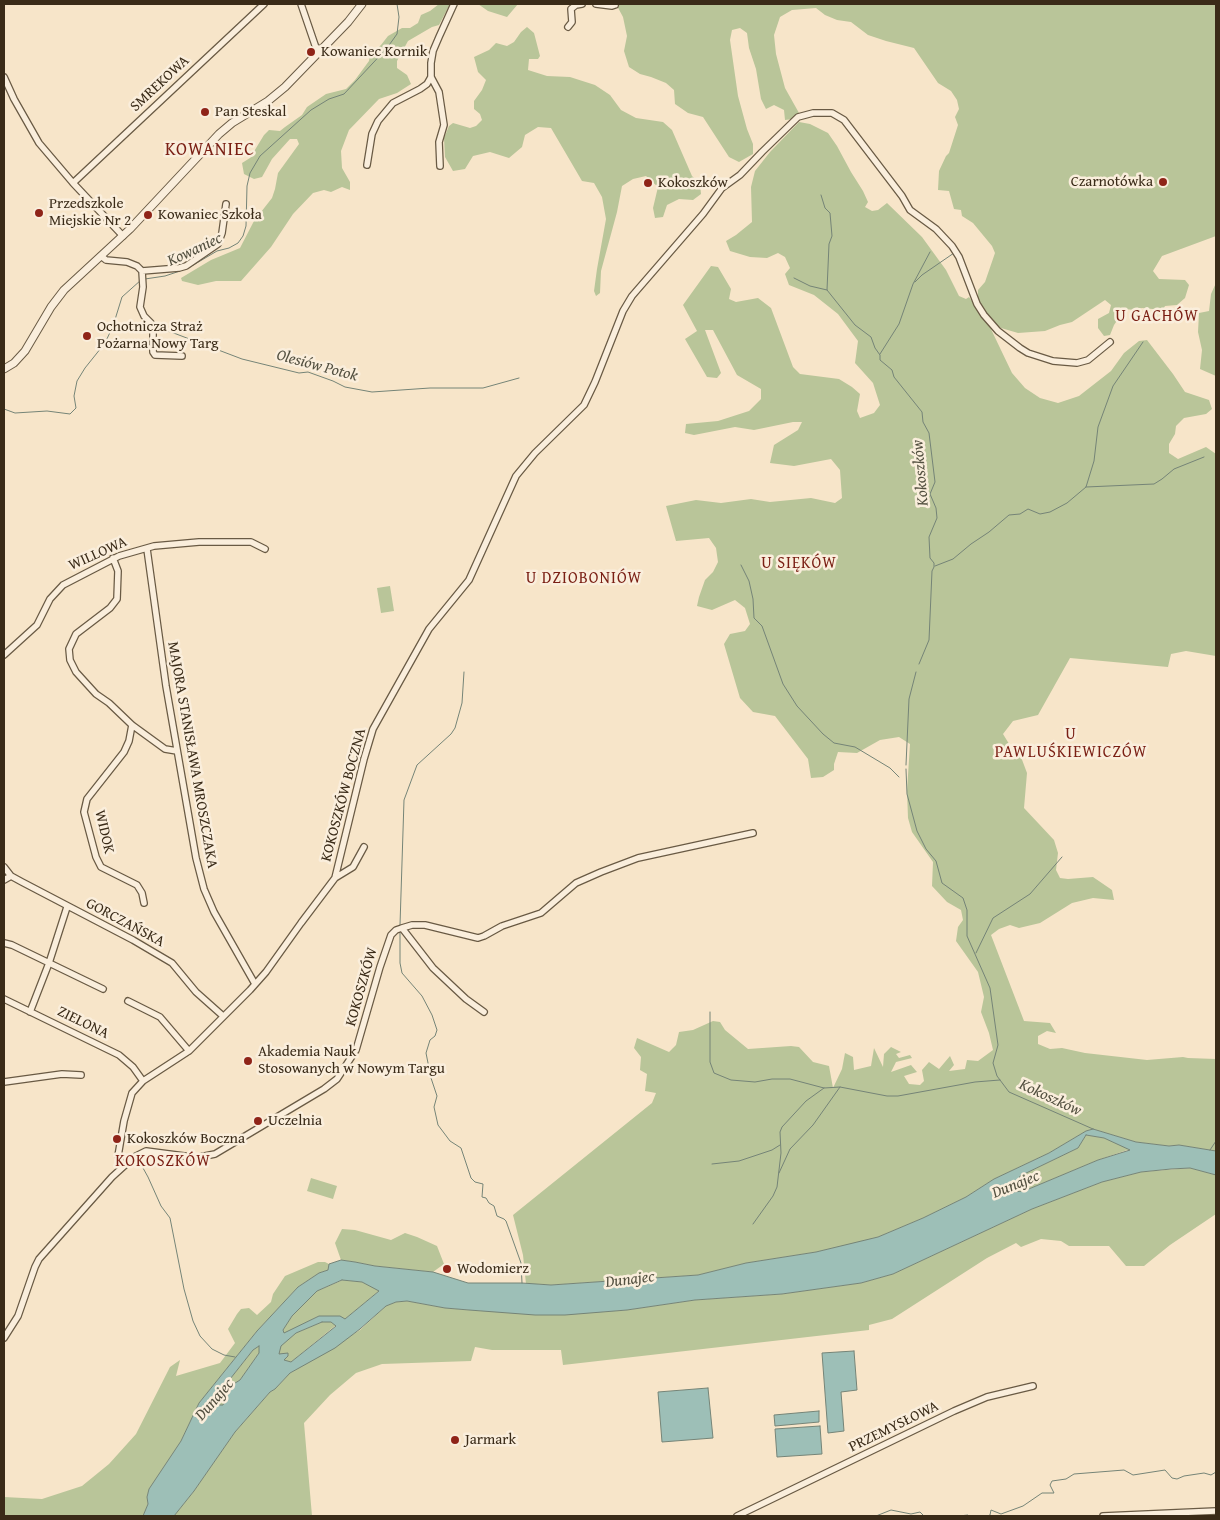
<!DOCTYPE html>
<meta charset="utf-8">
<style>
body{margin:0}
#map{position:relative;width:1220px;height:1520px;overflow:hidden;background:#f7e5c9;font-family:"Gentium Book Plus",serif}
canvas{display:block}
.frame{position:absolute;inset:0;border:5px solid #3a2b18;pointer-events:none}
</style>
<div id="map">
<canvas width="1220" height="1520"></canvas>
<div class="frame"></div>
</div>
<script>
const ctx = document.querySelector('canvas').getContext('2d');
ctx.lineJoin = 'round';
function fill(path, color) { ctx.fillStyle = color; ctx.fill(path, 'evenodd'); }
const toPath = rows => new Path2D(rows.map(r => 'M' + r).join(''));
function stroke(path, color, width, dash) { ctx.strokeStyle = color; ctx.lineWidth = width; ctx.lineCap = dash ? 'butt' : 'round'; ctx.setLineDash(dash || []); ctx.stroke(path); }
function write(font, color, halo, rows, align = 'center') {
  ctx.font = font + ' "Gentium Book Plus",serif'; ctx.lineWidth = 5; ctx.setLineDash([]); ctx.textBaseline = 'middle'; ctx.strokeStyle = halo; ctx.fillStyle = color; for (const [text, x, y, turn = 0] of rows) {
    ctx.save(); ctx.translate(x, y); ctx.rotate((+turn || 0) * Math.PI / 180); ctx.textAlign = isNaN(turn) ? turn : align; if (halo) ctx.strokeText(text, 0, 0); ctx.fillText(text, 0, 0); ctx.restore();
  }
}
fill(toPath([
 [439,4,450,4,439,25,432,27,408,41,397,61,397,68,407,75,411,84,397,93,379,99,349,130,341,151,342,168,350,182,350,190,342,187,331,192,324,190,313,193,293,214,271,247,241,281,216,281,198,285,182,281,181,278,211,260,240,248,254,221,272,198,275,189,278,173,299,144,297,139,290,139,272,159,262,177,254,179,244,174,242,163,250,158,264,135,269,130,280,131,285,127,302,115,307,107,326,94,346,89,355,80,369,61,370,55,381,45,388,36,402,28,410,28,418,23,421,15,430,11],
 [478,4,518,4,507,17,488,11],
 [616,4,1216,4,1216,236,1162,256,1153,271,1159,279,1185,280,1189,285,1185,298,1177,305,1165,306,1163,310,1142,308,1134,310,1125,309,1114,325,1110,335,1104,336,1098,328,1098,319,1109,313,1111,305,1105,300,1072,322,1060,325,1045,331,1018,333,1001,328,992,321,983,308,978,298,978,290,985,282,995,253,992,246,973,223,962,216,961,210,954,209,949,191,938,190,939,171,946,156,949,153,958,125,955,117,959,109,957,100,951,91,938,83,914,48,886,41,868,35,851,22,837,20,825,15,816,8,792,10,780,17,774,35,776,54,785,88,799,113,793,119,785,120,784,110,774,105,766,109,761,99,756,69,749,48,747,33,740,28,732,30,730,40,738,96,747,129,753,144,753,154,739,162,729,157,703,117,688,113,675,104,674,90,666,83,651,77,640,74,629,67,624,51,627,36,623,17],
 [527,27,534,33,540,56,538,59,529,59,528,70,547,76,570,77,595,85,610,95,621,110,636,118,663,122,672,130,692,176,700,184,701,194,693,200,679,199,667,205,663,217,655,218,653,208,658,187,646,176,633,179,622,186,617,212,601,271,600,293,596,296,594,291,597,269,606,219,602,197,594,183,582,181,551,128,538,127,525,135,522,147,509,158,490,152,473,156,465,169,453,171,445,157,444,138,449,126,453,123,470,128,476,126,482,120,480,114,474,109,474,101,482,90,486,80,478,72,474,57,489,50,496,43,507,46,514,42,521,32],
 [799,122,810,124,828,133,837,146,851,172,863,191,868,202,865,207,872,211,878,210,887,203,922,237,946,270,959,296,966,299,969,297,989,325,1012,373,1025,388,1040,398,1058,403,1079,396,1111,371,1124,353,1139,341,1147,340,1173,374,1185,392,1209,400,1212,409,1206,414,1184,418,1176,426,1175,434,1169,444,1169,453,1178,459,1206,447,1216,454,1216,656,1186,651,1171,654,1168,667,1070,658,1038,715,1013,721,1003,734,1014,752,1021,757,1027,773,1024,808,1054,840,1058,853,1056,870,1060,878,1068,879,1093,877,1112,890,1114,900,1093,898,1072,903,1040,923,1019,928,1010,925,999,929,991,935,1024,1021,1050,1023,1056,1033,1047,1031,1038,1036,1038,1044,1050,1049,1062,1048,1085,1053,1147,1060,1183,1057,1188,1058,1216,1059,1216,1151,1179,1145,1169,1146,1136,1142,1093,1129,1086,1131,1049,1153,994,1179,966,1197,923,1218,878,1237,853,1244,816,1252,746,1263,698,1275,551,1285,526,1284,523,1255,513,1215,652,1103,656,1093,645,1091,647,1074,640,1070,641,1057,634,1048,637,1038,669,1052,676,1045,679,1032,693,1030,713,1021,720,1022,725,1030,748,1049,791,1046,799,1047,813,1062,829,1066,833,1088,842,1069,845,1053,853,1057,854,1070,871,1066,874,1048,883,1067,884,1054,891,1047,901,1052,896,1054,899,1058,910,1055,912,1058,896,1062,891,1072,911,1065,917,1072,904,1076,909,1084,920,1085,924,1081,922,1070,929,1062,939,1069,950,1056,954,1065,949,1071,965,1069,967,1060,978,1061,993,1050,989,1033,981,1012,984,997,978,972,956,941,958,927,963,920,961,910,947,902,932,886,933,862,912,832,908,818,907,791,910,744,899,737,880,740,857,753,838,752,834,764,834,770,823,777,811,778,808,759,775,716,753,712,740,698,724,644,730,634,745,631,750,624,745,608,735,600,712,610,697,606,699,597,705,580,713,572,718,562,716,548,709,538,676,541,666,506,696,500,721,503,751,499,770,502,811,498,835,503,842,498,840,470,831,459,794,466,770,463,774,445,798,430,802,422,793,422,754,430,735,427,694,435,685,433,686,424,718,421,749,411,761,399,761,389,737,375,713,330,705,330,721,373,717,378,707,377,685,339,697,331,683,305,711,266,718,267,731,289,729,299,736,302,758,298,771,308,793,367,800,374,839,379,852,387,860,394,857,411,860,418,874,413,880,405,873,383,855,363,858,341,838,314,814,295,789,285,785,274,790,268,785,257,778,253,767,258,750,257,730,251,726,241,736,235,752,222,751,187,755,171,770,152],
 [1216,283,1216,376,1200,369,1202,350,1198,332,1199,313,1209,311,1211,294],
 [390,586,394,611,381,613,377,588],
 [1086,1135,1104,1138,1130,1149,1098,1160,1024,1191,1012,1192,1008,1190,1017,1185,1020,1176,1078,1148],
 [1190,1168,1216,1175,1216,1214,1170,1245,1144,1266,1126,1266,1109,1246,1069,1246,1061,1241,1041,1239,1021,1247,1016,1243,987,1258,892,1319,869,1325,869,1330,563,1365,561,1350,492,1350,475,1347,471,1361,382,1364,356,1373,330,1395,304,1423,312,1516,174,1516,194,1491,235,1432,270,1392,275,1389,290,1373,360,1330,386,1306,396,1302,407,1301,445,1308,469,1310,597,1312,627,1310,695,1300,782,1294,861,1283,893,1274,1032,1209,1102,1182,1141,1172],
 [311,1178,337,1186,333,1199,307,1191],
 [342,1229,355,1230,391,1240,405,1233,417,1237,437,1246,444,1264,433,1272,375,1266,355,1262,341,1260,335,1243],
 [318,1262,325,1262,329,1264,328,1270,319,1273,298,1287,257,1331,199,1403,181,1441,149,1489,147,1497,148,1504,143,1516,4,1516,4,1497,42,1499,82,1486,109,1464,136,1434,170,1367,180,1360,176,1376,220,1363,235,1343,228,1329,237,1314,241,1309,249,1308,257,1315,271,1302,273,1294,285,1276],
 [343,1280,362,1282,380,1290,345,1319,319,1316,284,1334,283,1330,292,1316,317,1291],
 [322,1322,331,1322,336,1325,291,1362,283,1360,279,1354,280,1346,296,1333],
 [259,1345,259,1353,240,1380,232,1385,223,1405,218,1405,219,1393,253,1350]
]), '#b9c599');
const water = toPath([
 [1093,1129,1136,1142,1169,1146,1179,1145,1216,1151,1216,1175,1190,1168,1171,1169,1141,1172,1102,1182,1032,1209,893,1274,861,1283,782,1294,695,1300,627,1310,565,1315,535,1315,469,1310,445,1308,407,1301,396,1302,386,1306,360,1329,335,1348,290,1373,275,1389,270,1392,235,1432,194,1491,174,1516,143,1516,148,1504,147,1497,149,1489,181,1441,199,1403,257,1331,298,1287,319,1273,328,1270,329,1264,341,1260,355,1262,375,1266,433,1272,468,1283,522,1283,551,1285,698,1275,746,1263,816,1252,878,1237,923,1218,966,1197,994,1179,1049,1153,1086,1131,1093,1129],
 [1086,1135,1104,1138,1130,1150,1098,1160,1024,1191,1012,1192,1009,1190,1017,1185,1020,1176,1078,1148,1086,1135],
 [342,1280,362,1282,379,1291,345,1319,340,1316,319,1316,284,1333,283,1330,292,1316,317,1291,342,1280],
 [322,1322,331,1322,336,1326,291,1362,284,1360,288,1356,288,1353,279,1354,281,1346,296,1333,322,1322],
 [259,1346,259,1353,240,1380,232,1385,223,1405,219,1405,219,1393,253,1350,259,1346],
 [854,1351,857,1390,841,1392,844,1431,828,1433,822,1353,854,1351],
 [708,1388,713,1438,662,1442,658,1392,708,1388],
 [819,1411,819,1422,775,1426,774,1415,819,1411],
 [820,1426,822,1454,777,1457,775,1429,820,1426]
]);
fill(water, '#9dbfb7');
stroke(water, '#758477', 1);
stroke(toPath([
 [821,195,825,208,830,213,832,236,829,244,827,290,855,325,871,337,875,348,880,355,880,360,892,370,894,377,922,412,923,422,929,433,935,482,930,494,936,508,937,518,929,537,930,558,934,563,934,567,932,571,929,640,919,664],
 [190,267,217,251,229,248,238,243,243,236,246,226,247,186,250,173,260,156,311,110,329,99,344,94,387,48,397,34,399,17,397,4],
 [794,278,810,286,827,290],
 [145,279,165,276,180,271],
 [915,282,922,275,954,253],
 [113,326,125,323,151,327],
 [154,328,171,332,242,359,299,373,308,372,333,381,345,387,372,392,430,388,483,388,519,378],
 [880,354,899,324,913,284,930,252],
 [4,409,15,413,47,411,70,414,76,408,74,396,77,381,85,368,105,343,113,326,122,297,141,280],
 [1086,487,1154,484,1162,479,1174,469,1204,457],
 [741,565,749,581,753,599,754,618,762,626,783,684,797,706,823,734,834,743,855,747,890,768,899,777],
 [935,566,953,559,971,544,989,532,1009,515,1020,514,1028,509,1040,514,1050,512,1067,503,1086,487,1094,461,1098,427,1113,386,1143,342],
 [906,765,909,699,916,672],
 [906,769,907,794,917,831,926,849,936,861,942,883,963,898,967,910,967,936,990,988,998,1045,993,1063,997,1076,1009,1092,1093,1129],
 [400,925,404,800,417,765,451,734,455,728,462,703,464,672],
 [400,933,400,963,402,973,422,996,432,1015,437,1030,435,1036,430,1040,426,1053,431,1078,437,1096,434,1107,438,1125,450,1141,461,1148,471,1178,475,1182,483,1184,482,1197,486,1198,489,1203,494,1206,497,1216,504,1219,506,1221,521,1263,522,1283],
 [976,953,993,918,1030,894,1062,857],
 [710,1012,710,1062,714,1073,731,1080,755,1082,772,1079,790,1079,824,1088,840,1087,887,1096,898,1096,975,1082,1000,1080],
 [1210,1150,1216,1141],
 [138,1159,148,1177,161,1206,170,1218,184,1289,193,1321,200,1336,212,1349,224,1355,235,1357],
 [712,1164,739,1161,772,1150,780,1145],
 [779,1173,790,1149,813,1125,840,1087],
 [753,1224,773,1196,777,1187,781,1153,780,1132,782,1127,806,1101,824,1088],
 [876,1516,891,1510,911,1514,920,1512,924,1516],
 [959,1516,968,1515,969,1516],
 [988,1516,990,1515,991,1510,1001,1514,1023,1506,1042,1493,1054,1493,1050,1485,1052,1481,1066,1479,1074,1474,1124,1470,1133,1475,1165,1470,1172,1478,1177,1479,1184,1476,1204,1473,1211,1475,1216,1472]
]), '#758477', 1);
const minor = toPath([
 [301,4,315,45,320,52],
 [596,4,612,6,615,5,614,4],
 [568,27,572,22,571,9,576,5,582,4],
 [4,77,14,99,39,143,73,183,123,236],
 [367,165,372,134,378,121,393,103,420,89,427,84,431,77],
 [440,166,439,142,444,125,439,92,431,77,431,63,433,51,439,37,454,4],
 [73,183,264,4],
 [101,256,106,260,127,262,137,266,142,271,143,287,140,307,144,316,151,323,153,328,153,352,155,355,182,356],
 [142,271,179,268,186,266,218,244,222,233,226,204],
 [147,549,166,686,196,858,204,889,214,912,255,984],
 [113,558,118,571,117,599,110,608,76,634,69,649,70,660,76,672,96,694,109,703,132,725,165,749,177,751],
 [4,655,37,625,50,599,63,585,119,556,154,546,199,542,251,542,265,549],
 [132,725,129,741,124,752,87,799,84,812,96,857,101,867,137,885,142,893,144,903],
 [4,867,11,876,22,882,133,940,172,963,196,992,223,1016],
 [335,878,353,867,364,847],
 [4,880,11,876],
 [402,928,412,925,425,925,478,938,484,936,502,926,541,913,576,883,601,872,638,858,753,833],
 [4,943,12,945,103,989],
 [4,999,119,1055,133,1067,143,1081],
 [128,1001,160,1017,189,1051],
 [30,1012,49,963,67,907],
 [4,1082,62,1074,81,1075],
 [123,1166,118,1156,124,1121,132,1093,143,1081,189,1051,250,990,266,972,301,923,335,878,364,759,373,729,429,629,469,580,516,476,535,453,584,405,595,382,623,311,632,296,703,214,722,188,740,175,762,152,798,117,813,113,832,113,844,120,902,196,910,210,936,229,952,246,959,257,977,304,984,315,998,331,1020,348,1028,353,1053,361,1077,363,1088,360,1110,342],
 [4,1338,18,1316,35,1267,39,1259,112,1177,134,1157,146,1151,192,1157,200,1157,215,1154,324,1089,337,1079,356,1050,380,967,391,935,396,930,402,928,433,968,466,999,484,1012],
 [737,1516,954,1411,987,1397,1033,1386],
 [1103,1516,1216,1511]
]);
const tertiary = toPath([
 [4,369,14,363,25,351,51,307,64,290,130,229,219,134,232,123,268,101,285,87,348,22,362,4]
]);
stroke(minor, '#695a44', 8);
stroke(tertiary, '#695a44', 9);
stroke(minor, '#faeedc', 5.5);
stroke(tertiary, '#faeedc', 7);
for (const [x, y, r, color] of [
 [311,52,5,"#8f2418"],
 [205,112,5,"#8f2418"],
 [1163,182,5,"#8f2418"],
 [648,183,5,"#8f2418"],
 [39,213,5,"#8f2418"],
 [148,215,5,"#8f2418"],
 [87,336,5,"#8f2418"],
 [248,1061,5,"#8f2418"],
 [258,1121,5,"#8f2418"],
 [117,1139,5,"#8f2418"],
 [447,1269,5,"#8f2418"],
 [455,1440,5,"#8f2418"]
]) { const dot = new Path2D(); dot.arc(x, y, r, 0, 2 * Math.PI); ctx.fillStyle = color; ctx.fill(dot); stroke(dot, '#faeedc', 2); }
write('15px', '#3a2b18', '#faeedc', [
 ["Kowaniec Kornik",321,52],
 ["Pan Steskal",215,112],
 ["Czarnotówka",1153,182,"right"],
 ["Kokoszków",658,183],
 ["Przedszkole",49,204],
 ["Miejskie Nr 2",49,221],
 ["Kowaniec Szkoła",158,215],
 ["Ochotnicza Straż",97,327],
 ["Pożarna Nowy Targ",97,344],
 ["Akademia Nauk",258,1052],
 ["Stosowanych w Nowym Targu",258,1069],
 ["Uczelnia",268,1121],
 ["Kokoszków Boczna",127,1139],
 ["Wodomierz",457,1269],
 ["Jarmark",465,1440]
], 'left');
write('15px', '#3a2b18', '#faeedc', [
 ["SMREKOWA",160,84,-43],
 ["WILLOWA",98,554,-24],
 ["MAJORA STANISŁAWA MROSZCZAKA",192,755,80],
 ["KOKOSZKÓW BOCZNA",344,795,-75],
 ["WIDOK",104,832,77],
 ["GORCZAŃSKA",125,923,28],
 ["KOKOSZKÓW",362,987,-74],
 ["ZIELONA",83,1023,26],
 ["PRZEMYSŁOWA",894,1427,-26]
]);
write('italic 16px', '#535040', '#faeedc', [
 ["Kowaniec",195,250,-25],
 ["Olesiów Potok",317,366,15],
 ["Kokoszków",921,473,-95],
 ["Kokoszków",1050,1098,25],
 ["Dunajec",1016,1185,-22],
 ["Dunajec",630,1280,-7],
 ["Dunajec",215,1400,-49]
]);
ctx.letterSpacing = '1px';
write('16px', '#7a1f14', '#faeedc', [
 ["U GACHÓW",1157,317],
 ["U SIĘKÓW",799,564],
 ["U DZIOBONIÓW",584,579],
 ["U",1071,735],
 ["PAWLUŚKIEWICZÓW",1071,753],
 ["KOKOSZKÓW",163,1162]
]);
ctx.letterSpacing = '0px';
ctx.letterSpacing = '1px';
write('18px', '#7a1f14', '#faeedc', [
 ["KOWANIEC",210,150]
]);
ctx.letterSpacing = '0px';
</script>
